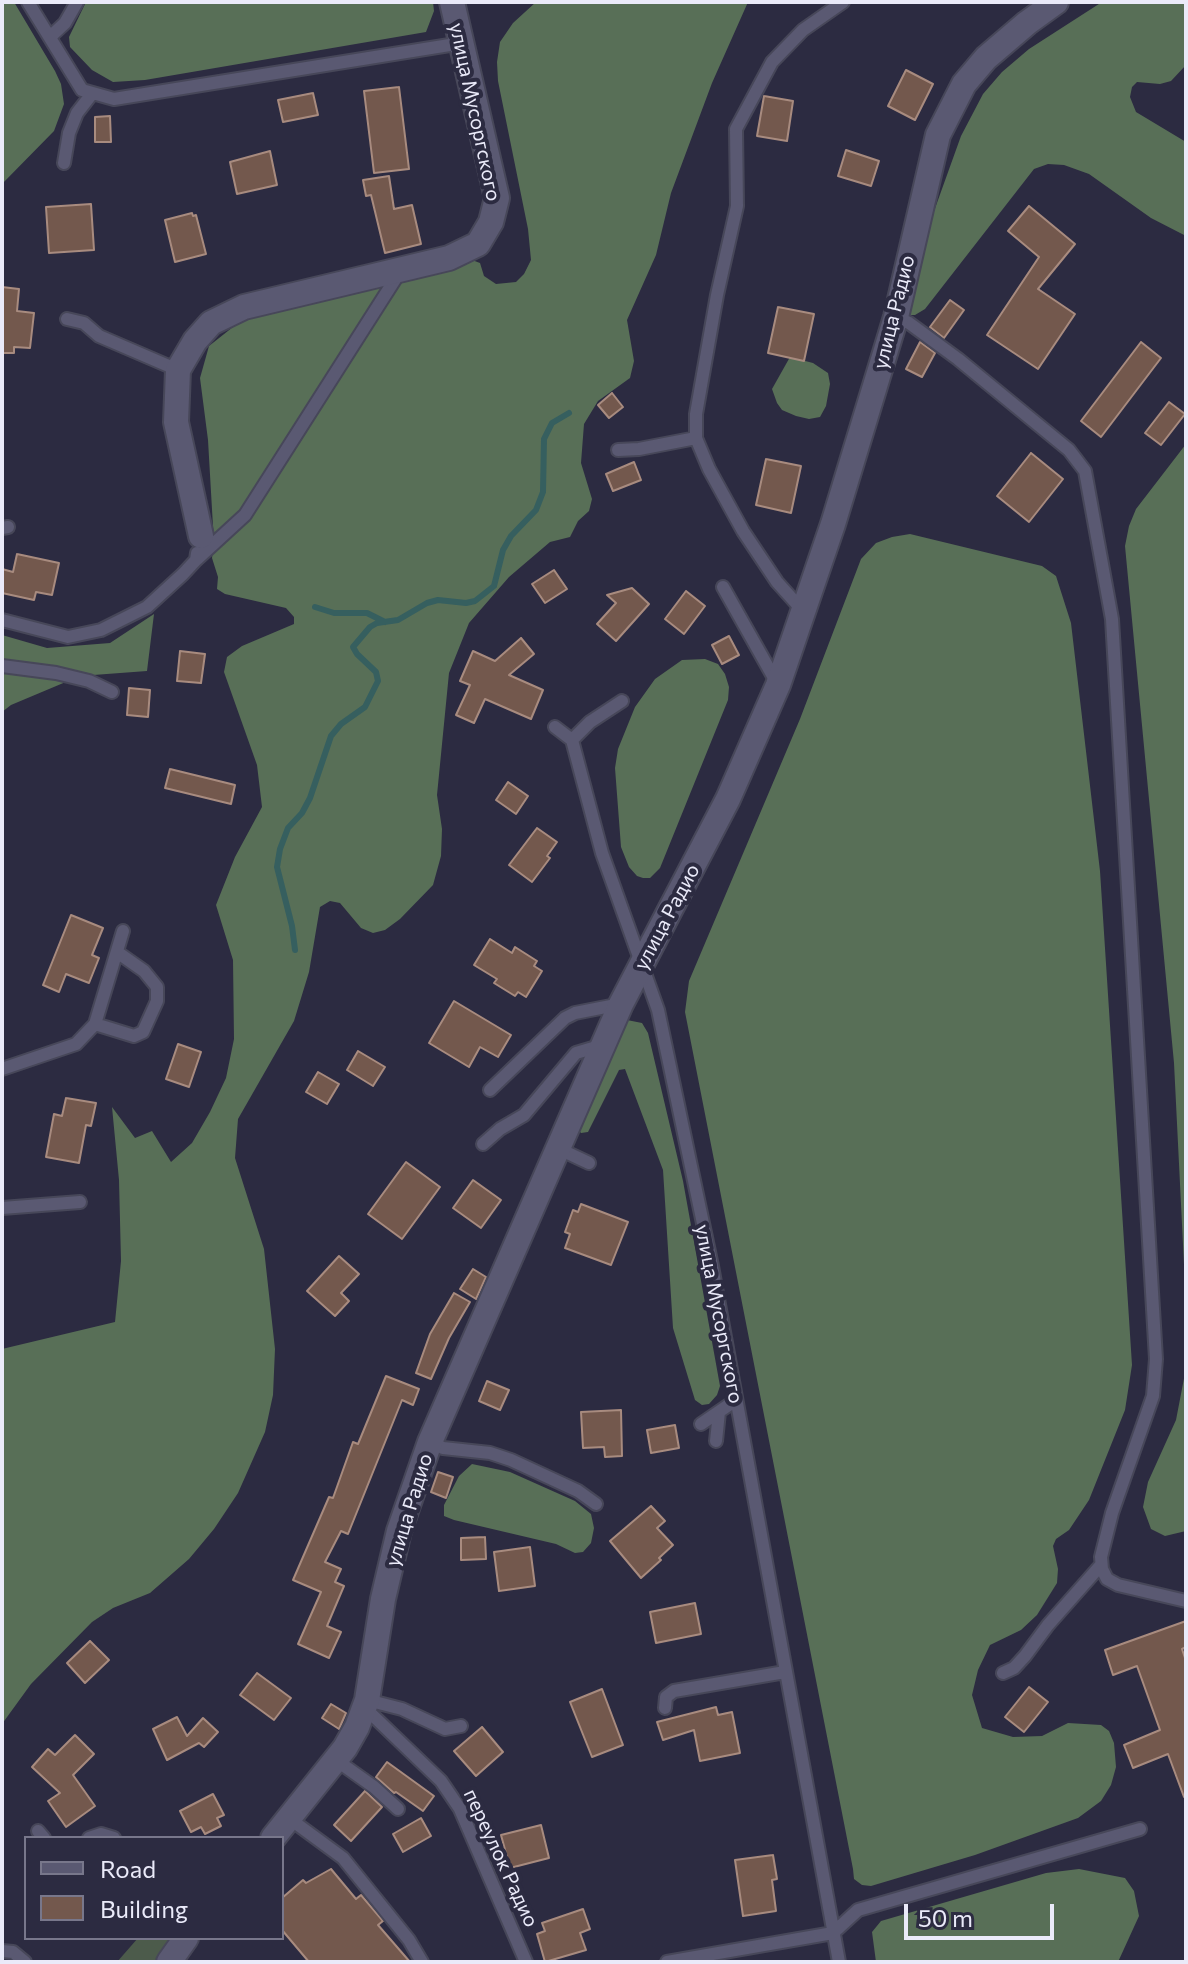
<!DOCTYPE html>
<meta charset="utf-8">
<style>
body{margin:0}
#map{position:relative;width:1188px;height:1964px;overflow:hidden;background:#2c2b41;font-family:Commissioner,sans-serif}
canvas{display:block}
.frame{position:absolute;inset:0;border:4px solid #eaeaf9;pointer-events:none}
.legend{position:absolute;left:24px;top:1836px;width:260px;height:104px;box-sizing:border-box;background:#2c2b41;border:2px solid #78778b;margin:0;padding:10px 14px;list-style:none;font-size:24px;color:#eaeaf9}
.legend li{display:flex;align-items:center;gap:16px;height:40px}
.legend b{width:40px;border:2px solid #78778b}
.scale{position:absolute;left:904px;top:1904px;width:150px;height:36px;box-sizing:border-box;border:4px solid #eaeaf9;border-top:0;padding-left:10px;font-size:24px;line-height:28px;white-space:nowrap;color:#eaeaf9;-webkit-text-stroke:6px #2c2b41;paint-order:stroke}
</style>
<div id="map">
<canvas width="1188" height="1964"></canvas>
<div class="frame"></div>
<ul class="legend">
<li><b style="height:10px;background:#5a5972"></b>Road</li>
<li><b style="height:22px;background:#73584d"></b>Building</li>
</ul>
<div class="scale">50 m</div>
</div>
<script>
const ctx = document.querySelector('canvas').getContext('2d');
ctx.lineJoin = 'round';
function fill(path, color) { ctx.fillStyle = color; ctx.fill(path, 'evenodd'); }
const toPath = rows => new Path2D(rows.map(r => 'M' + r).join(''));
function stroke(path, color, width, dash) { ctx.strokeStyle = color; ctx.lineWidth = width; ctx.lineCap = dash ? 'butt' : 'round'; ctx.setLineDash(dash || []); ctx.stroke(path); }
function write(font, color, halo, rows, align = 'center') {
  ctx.font = font + ' Commissioner,sans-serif'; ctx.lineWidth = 8; ctx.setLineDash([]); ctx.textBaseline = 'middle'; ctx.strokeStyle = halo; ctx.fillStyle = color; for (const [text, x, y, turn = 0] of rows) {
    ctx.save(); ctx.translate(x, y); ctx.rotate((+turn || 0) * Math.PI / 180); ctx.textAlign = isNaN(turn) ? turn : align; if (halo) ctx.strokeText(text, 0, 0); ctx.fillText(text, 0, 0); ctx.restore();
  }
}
fill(toPath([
 [138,1938,171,1938,157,1962,117,1962]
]), '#4c5b4b');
fill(toPath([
 [2,2,14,2,55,71,61,84,64,104,54,131,2,184],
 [86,2,433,2,434,11,426,32,145,80,113,82,92,70,70,47,69,37],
 [536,2,748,2,712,83,671,193,656,255,627,320,634,361,630,378,598,401,584,424,581,463,592,499,589,511,578,521,570,537,550,542,509,577,469,623,449,673,437,795,442,829,441,856,433,885,400,919,385,930,373,933,361,928,340,903,330,901,320,907,309,972,294,1021,238,1119,235,1158,264,1249,275,1349,273,1395,265,1432,238,1493,214,1529,189,1559,150,1593,113,1608,92,1622,31,1684,2,1724,2,1349,115,1322,121,1261,119,1180,112,1107,135,1138,152,1131,171,1162,192,1143,210,1112,226,1078,234,1039,233,960,216,905,235,857,262,807,257,765,224,672,227,657,242,646,294,624,294,617,286,608,225,594,217,589,218,577,212,558,214,544,208,440,200,378,209,346,238,323,273,309,472,260,480,263,484,276,496,284,516,282,524,274,531,260,528,229,498,81,497,62,500,42,513,23],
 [1102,2,1186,2,1186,65,1171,81,1160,84,1137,82,1132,87,1130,97,1136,112,1186,142,1186,236,1151,218,1089,174,1064,165,1048,164,1034,169,925,309,915,315,906,315,901,303,961,136,983,94,1002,72,1029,49],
 [790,357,813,363,828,373,830,384,826,406,820,417,809,419,796,416,782,410,777,403,772,389],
 [1186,444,1186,1305,1174,1063,1125,546,1129,526,1136,509],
 [910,534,1042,566,1056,576,1071,623,1100,871,1132,1365,1125,1410,1089,1500,1069,1530,1056,1539,1053,1546,1058,1569,1057,1583,1037,1615,1021,1630,990,1645,978,1670,972,1695,982,1728,1013,1737,1042,1736,1068,1723,1101,1725,1109,1731,1114,1743,1116,1767,1111,1785,1101,1801,1078,1818,975,1855,871,1886,862,1885,854,1879,853,1869,685,1012,689,981,800,719,861,559,876,543,892,537],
 [154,614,147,671,80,676,11,705,2,712,2,635,47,648,110,643],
 [705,659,718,664,725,674,729,687,728,700,660,868,650,878,643,878,637,876,629,867,621,847,615,768,618,749,635,707,655,679,682,660],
 [627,1020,642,1023,648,1033,683,1181,720,1386,717,1395,709,1404,702,1405,695,1400,673,1328,663,1170,625,1069,619,1070,588,1132,581,1133,577,1128],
 [1186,1368,1186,1531,1165,1536,1151,1529,1143,1507,1148,1482,1176,1420],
 [472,1464,510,1472,575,1501,591,1514,594,1528,591,1543,583,1552,575,1553,556,1544,454,1520,444,1516,444,1505,459,1476],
 [1079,1869,1125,1878,1134,1891,1139,1916,1118,1962,876,1962,872,1932,881,1921,1046,1873]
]), '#586f57');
stroke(toPath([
 [315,607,334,613,367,613,385,622],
 [295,950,292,926,277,867,280,849,288,828,302,813,310,798,331,736,341,724,365,707,378,681,376,672,357,654,353,647,370,627,377,623,398,620,427,603,438,600,466,603,475,601,494,586,503,550,511,536,536,510,543,492,544,439,552,423,569,413]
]), '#365f5f', 6);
const building = toPath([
 [906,70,933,84,915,120,888,106,906,70],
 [399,87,409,169,374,173,364,91,399,87],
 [313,93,318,115,283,122,278,100,313,93],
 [764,96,793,101,787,141,757,136,764,96],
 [110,116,111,142,95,142,95,117,110,116],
 [846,150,879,161,871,186,838,176,846,150],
 [270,151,277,185,237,194,230,162,270,151],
 [389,176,394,209,412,205,421,244,385,253,371,195,366,196,363,180,389,176],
 [91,204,94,250,49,253,46,207,91,204],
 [1029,206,1075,244,1038,289,1075,314,1038,369,987,335,1039,257,1008,231,1029,206],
 [192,213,193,216,196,215,206,254,175,262,165,220,192,213],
 [2,287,19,289,17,311,34,313,30,348,14,347,14,353,2,353,2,287],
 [950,300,964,310,944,338,930,327,950,300],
 [778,307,814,314,804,361,768,353,778,307],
 [920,342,935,353,922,377,906,369,920,342],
 [1141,342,1161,358,1101,437,1081,421,1141,342],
 [612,393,623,407,609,418,598,405,612,393],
 [1169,402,1185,414,1161,445,1145,433,1169,402],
 [1031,453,1063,479,1029,522,997,496,1031,453],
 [766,459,801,466,791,513,756,505,766,459],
 [634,462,641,480,613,491,606,474,634,462],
 [17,554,59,563,52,595,36,592,34,600,2,593,2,569,13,572,17,554],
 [554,570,567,589,545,603,532,584,554,570],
 [632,588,649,604,616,641,597,624,616,603,607,595,632,588],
 [686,591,705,606,684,634,665,619,686,591],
 [729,636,739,655,722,664,712,645,729,636],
 [521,638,534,654,509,675,543,690,531,719,485,699,474,723,456,715,470,685,460,681,473,651,495,661,521,638],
 [180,651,205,654,201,683,177,681,180,651],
 [129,688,150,690,148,717,127,715,129,688],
 [170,769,235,785,231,804,165,788,170,769],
 [508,782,528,796,516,814,496,800,508,782],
 [537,828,557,842,547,856,550,858,532,882,509,865,537,828],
 [71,915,103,928,92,955,99,958,89,983,66,974,59,992,43,985,71,915],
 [490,939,512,953,515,947,537,961,534,966,542,971,526,997,518,992,515,996,494,983,497,979,474,965,490,939],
 [454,1001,511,1035,498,1057,480,1047,469,1067,429,1043,454,1001],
 [178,1044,201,1052,189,1087,166,1079,178,1044],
 [358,1051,385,1067,373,1086,347,1070,358,1051],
 [318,1072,339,1084,327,1104,306,1092,318,1072],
 [66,1098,96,1103,91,1126,86,1125,79,1163,46,1157,54,1114,62,1116,66,1098],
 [406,1162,440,1187,402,1239,368,1214,406,1162],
 [473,1180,501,1200,481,1228,453,1208,473,1180],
 [581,1204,628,1222,611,1265,565,1248,570,1234,565,1232,573,1210,578,1212,581,1204],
 [339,1256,359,1274,341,1293,349,1301,335,1316,307,1291,339,1256],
 [473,1269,486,1277,476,1299,460,1289,473,1269],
 [454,1293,470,1302,449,1338,431,1379,416,1373,430,1334,454,1293],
 [386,1376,419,1389,413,1405,402,1400,348,1534,341,1531,325,1562,341,1569,335,1582,344,1586,327,1626,341,1632,329,1658,298,1644,321,1592,293,1580,329,1497,333,1498,353,1442,358,1444,386,1376],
 [487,1381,509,1390,500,1410,479,1401,487,1381],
 [621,1410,622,1456,605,1457,604,1447,583,1448,581,1412,621,1410],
 [675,1425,679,1448,651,1453,647,1430,675,1425],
 [438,1472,453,1477,446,1498,431,1492,438,1472],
 [651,1506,665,1521,657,1528,673,1545,659,1558,661,1560,641,1578,610,1541,651,1506],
 [485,1537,486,1559,461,1560,461,1538,485,1537],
 [530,1547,535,1586,499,1591,494,1552,530,1547],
 [695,1603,701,1634,656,1643,650,1612,695,1603],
 [1186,1621,1186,1647,1182,1649,1186,1661,1186,1797,1184,1797,1168,1754,1133,1768,1124,1745,1160,1730,1137,1666,1113,1675,1105,1650,1186,1621],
 [90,1641,109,1660,85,1683,67,1663,90,1641],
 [257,1673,291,1698,274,1720,240,1695,257,1673],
 [1029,1687,1048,1702,1024,1732,1005,1717,1029,1687],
 [602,1689,623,1745,592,1757,570,1702,602,1689],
 [331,1704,346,1713,339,1729,322,1718,331,1704],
 [716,1707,718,1715,732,1712,740,1753,700,1761,694,1730,663,1740,657,1722,716,1707],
 [177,1717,187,1736,203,1718,218,1732,204,1747,199,1743,167,1760,153,1729,177,1717],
 [482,1727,503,1752,476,1776,454,1751,482,1727],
 [75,1735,94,1754,73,1775,95,1806,66,1827,48,1801,60,1793,32,1767,48,1749,55,1755,75,1735],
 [387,1762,434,1796,423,1811,396,1792,394,1793,376,1777,387,1762],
 [365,1791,382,1807,351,1841,334,1825,365,1791],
 [213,1794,224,1815,217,1818,221,1826,205,1834,201,1827,191,1832,180,1811,213,1794],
 [421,1818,431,1836,403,1852,393,1834,421,1818],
 [541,1825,549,1858,510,1868,501,1835,541,1825],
 [773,1855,777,1879,772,1880,776,1911,743,1916,735,1860,773,1855],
 [331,1869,356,1899,361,1895,383,1921,378,1925,410,1962,309,1962,282,1930,282,1898,303,1880,306,1883,331,1869],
 [583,1909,590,1929,580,1933,586,1950,545,1962,537,1934,545,1931,542,1923,583,1909]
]);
fill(building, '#73584d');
stroke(building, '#a88b7f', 2);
const lane = toPath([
 [28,2,82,90,114,99,462,43],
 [50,37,65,23,77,2],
 [64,163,69,133,77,113,91,95],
 [896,317,909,323,958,359,1069,450,1085,471,1112,619,1156,1359,1153,1396,1112,1513,1101,1557,1102,1569,1107,1579,1118,1585,1186,1601],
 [67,319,84,323,99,336,178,370],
 [618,450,639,449,696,438],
 [2,528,8,527],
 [196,560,245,515,401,270],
 [723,587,778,685],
 [804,612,777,582,743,531,709,469,696,438,696,414,717,295,737,206,736,129,772,62,803,30,843,2],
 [2,620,68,637,101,630,147,607,183,574,196,560,197,553],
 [2,666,56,673,89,681,112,692],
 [622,701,590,722,572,740,602,853,658,1010,712,1266,839,1962],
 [555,727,572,740],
 [95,1024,134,1036,143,1032,157,1001,157,987,144,971,117,952],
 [2,1069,76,1044,95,1024,123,931],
 [490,1090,565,1018,575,1013,621,1004],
 [483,1144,500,1129,524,1115,576,1053,603,1045],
 [557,1148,589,1163],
 [2,1208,80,1202],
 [701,1424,736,1400],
 [716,1441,719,1412],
 [430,1442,443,1448,490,1453,511,1460,578,1491,596,1504],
 [1003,1673,1014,1668,1025,1656,1048,1625,1101,1565],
 [367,1700,402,1709,445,1729,461,1726],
 [364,1707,441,1781,460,1809,526,1962],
 [665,1708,666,1697,674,1691,785,1672],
 [336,1760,374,1787,398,1809],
 [290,1819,343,1858,409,1940,422,1962],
 [38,1831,44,1838],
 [89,1838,101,1834,114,1838],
 [2,1951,13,1952,25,1962],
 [667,1962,833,1933,858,1910,1140,1829]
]);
const street = toPath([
 [201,536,176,422,178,370,195,341,211,323,244,307,449,258,478,244,491,222,497,198,452,2]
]);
const secondary = toPath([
 [273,1838,345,1748,357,1727,367,1700,383,1599,399,1531,430,1442,621,1004,728,799,778,685,833,524,896,317,938,135,964,84,986,58,1027,23,1056,2],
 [169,1962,186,1938]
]);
stroke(lane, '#474759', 16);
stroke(street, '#474759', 28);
stroke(secondary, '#474759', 28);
stroke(lane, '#5a5972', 12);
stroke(street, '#5a5972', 24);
stroke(secondary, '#5a5972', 24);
write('20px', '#eaeaf9', '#2c2b41', [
 ["улица Мусоргского",475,112,78],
 ["улица Радио",894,312,-76],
 ["улица Радио",667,917,-62],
 ["улица Мусоргского",719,1314,79],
 ["улица Радио",409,1510,-73],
 ["переулок Радио",501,1858,65]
]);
</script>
